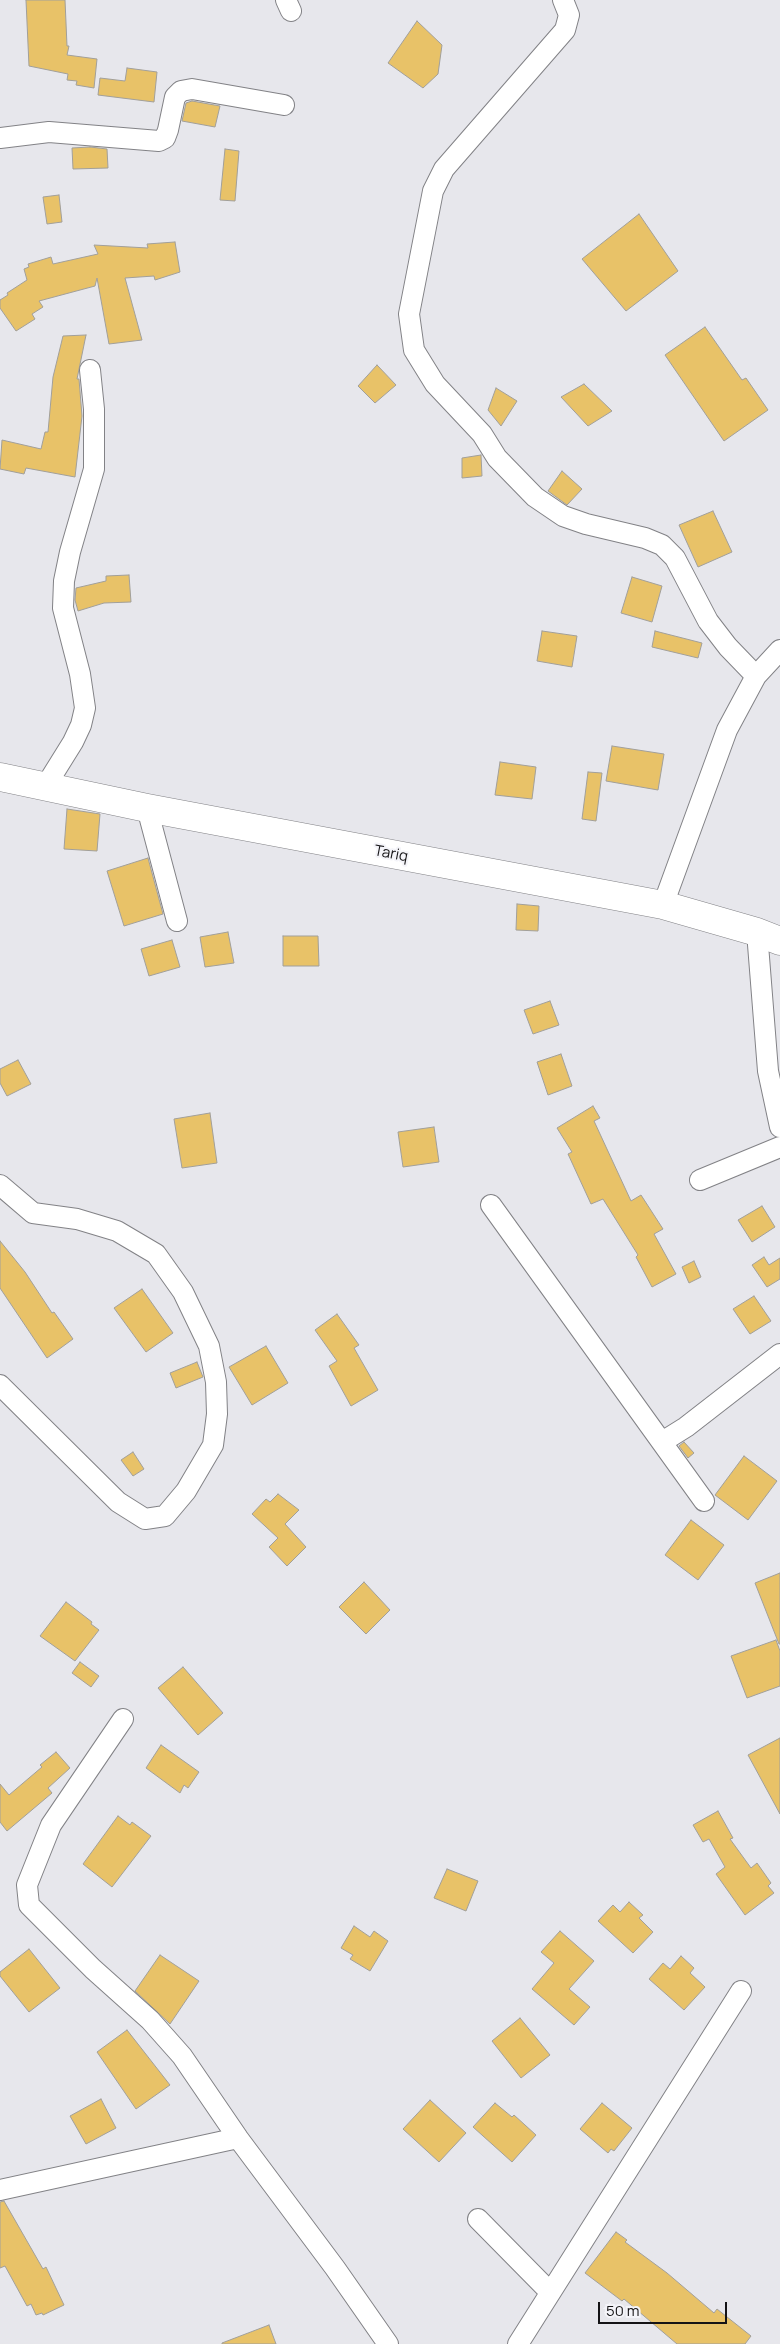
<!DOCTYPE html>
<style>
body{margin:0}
#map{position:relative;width:780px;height:2344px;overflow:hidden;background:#e7e7ec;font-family:Manrope,sans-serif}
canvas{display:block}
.scale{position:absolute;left:598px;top:2302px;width:129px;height:22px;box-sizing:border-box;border:2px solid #141315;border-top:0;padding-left:6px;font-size:15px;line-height:18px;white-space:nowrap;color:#141315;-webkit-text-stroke:4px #f4f4f9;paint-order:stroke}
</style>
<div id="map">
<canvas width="780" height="2344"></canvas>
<div class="scale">50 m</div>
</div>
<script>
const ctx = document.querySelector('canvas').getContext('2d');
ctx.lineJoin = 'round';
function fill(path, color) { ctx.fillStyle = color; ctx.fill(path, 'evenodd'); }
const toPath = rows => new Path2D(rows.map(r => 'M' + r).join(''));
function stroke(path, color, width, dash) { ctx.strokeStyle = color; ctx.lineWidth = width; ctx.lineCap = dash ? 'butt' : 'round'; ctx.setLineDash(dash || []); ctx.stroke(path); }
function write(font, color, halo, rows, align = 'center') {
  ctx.font = font + ' Manrope,sans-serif'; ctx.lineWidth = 4; ctx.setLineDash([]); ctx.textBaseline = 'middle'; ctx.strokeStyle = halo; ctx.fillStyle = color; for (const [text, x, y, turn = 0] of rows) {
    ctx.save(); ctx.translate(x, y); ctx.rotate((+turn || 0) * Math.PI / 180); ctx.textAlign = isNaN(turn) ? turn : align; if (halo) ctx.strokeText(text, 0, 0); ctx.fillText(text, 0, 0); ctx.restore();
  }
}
const building = toPath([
 [26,0,65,0,67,46,69,46,67,55,97,59,94,88,76,85,77,81,67,80,68,74,29,66,26,0],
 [417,21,442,45,438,74,423,88,388,63,417,21],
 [127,68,157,72,154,102,98,95,100,78,125,81,127,68],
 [192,101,220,106,215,127,182,121,186,103,192,101],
 [90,147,107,149,108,168,73,169,72,148,90,147],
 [225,149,239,151,235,201,220,200,225,149],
 [59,195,62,222,47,224,43,197,59,195],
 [639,214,678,271,626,311,582,259,639,214],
 [175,242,180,272,155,280,154,276,125,278,142,340,109,344,97,278,95,286,39,301,43,307,32,314,35,319,16,331,0,308,0,300,8,295,7,293,27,280,24,269,29,267,28,264,51,257,53,264,98,254,94,245,148,248,147,244,175,242],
 [705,327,742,380,746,378,768,410,724,441,665,355,705,327],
 [86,335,77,379,79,379,82,416,75,477,26,468,24,474,0,469,2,440,41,449,45,432,48,432,53,377,63,336,86,335],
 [377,365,396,385,375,403,358,386,377,365],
 [584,384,612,411,588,426,561,397,584,384],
 [496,388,517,401,501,426,488,410,496,388],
 [481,455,482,476,462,478,462,458,481,455],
 [562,471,582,489,567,505,548,491,562,471],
 [713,511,732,552,698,567,679,525,713,511],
 [129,575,131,602,104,603,78,611,75,600,76,588,106,581,106,576,129,575],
 [632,577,662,586,652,622,621,613,632,577],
 [542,631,577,636,572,667,537,661,542,631],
 [655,631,702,643,698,658,652,647,655,631],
 [612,746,664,754,658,790,606,781,612,746],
 [500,762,536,767,532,799,495,795,500,762],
 [588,772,602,773,596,821,582,819,588,772],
 [67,809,100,814,97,851,64,849,67,809],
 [148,858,163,914,124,926,107,871,148,858],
 [517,904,539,906,538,931,516,930,517,904],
 [228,932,234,963,205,967,200,937,228,932],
 [283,936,318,936,319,966,283,966,283,936],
 [172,940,180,967,149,976,141,949,172,940],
 [550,1001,559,1025,533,1034,524,1010,550,1001],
 [561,1054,572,1086,548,1095,537,1062,561,1054],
 [18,1060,31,1084,7,1096,0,1083,0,1069,18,1060],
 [593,1106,600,1118,594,1121,631,1201,641,1195,663,1229,654,1234,676,1274,652,1287,636,1257,638,1255,603,1199,591,1204,568,1154,572,1152,557,1128,593,1106],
 [210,1113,217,1163,182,1168,174,1119,210,1113],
 [434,1127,439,1162,403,1167,398,1132,434,1127],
 [762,1206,775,1227,752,1242,738,1220,762,1206],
 [0,1241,25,1272,52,1313,54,1312,73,1339,47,1358,0,1288,0,1241],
 [764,1257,769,1265,780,1258,780,1279,767,1287,752,1265,764,1257],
 [694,1261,701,1277,689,1283,682,1267,694,1261],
 [142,1289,173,1333,146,1352,114,1308,142,1289],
 [754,1296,771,1321,750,1334,733,1309,754,1296],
 [337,1314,359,1345,354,1348,378,1390,351,1406,329,1366,337,1361,315,1330,337,1314],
 [266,1346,288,1383,252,1405,229,1367,266,1346],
 [197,1362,203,1377,176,1388,170,1373,197,1362],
 [684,1442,694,1453,688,1458,679,1446,684,1442],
 [133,1452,144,1469,133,1476,121,1460,133,1452],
 [744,1456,777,1481,748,1520,715,1495,744,1456],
 [278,1494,299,1510,285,1524,306,1547,287,1566,269,1547,278,1538,252,1514,266,1499,270,1502,278,1494],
 [691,1520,724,1545,698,1580,665,1555,691,1520],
 [780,1573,780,1644,779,1644,755,1583,780,1573],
 [364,1582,390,1610,366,1634,339,1607,364,1582],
 [66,1602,92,1622,91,1624,99,1630,75,1661,40,1636,66,1602],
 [776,1640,780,1651,780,1686,747,1698,731,1656,776,1640],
 [80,1662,99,1676,91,1687,72,1673,80,1662],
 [183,1667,223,1713,198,1735,158,1688,183,1667],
 [780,1738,780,1814,748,1755,780,1738],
 [161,1745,199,1772,188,1788,184,1785,180,1793,146,1768,161,1745],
 [56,1752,70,1768,48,1788,52,1793,7,1831,0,1822,0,1784,9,1795,42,1767,40,1765,56,1752],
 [718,1811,733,1838,730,1839,751,1868,757,1863,771,1883,768,1886,774,1893,745,1915,716,1874,725,1867,709,1839,703,1842,693,1825,718,1811],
 [118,1816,130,1825,132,1822,151,1836,112,1887,83,1864,118,1816],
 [447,1869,478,1881,466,1911,434,1898,447,1869],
 [629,1902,643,1915,639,1918,653,1932,633,1953,598,1921,613,1905,620,1912,629,1902],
 [354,1926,370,1937,374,1931,388,1941,370,1971,350,1959,353,1955,341,1948,354,1926],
 [560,1931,594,1961,569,1989,590,2007,574,2025,532,1989,554,1963,541,1952,560,1931],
 [29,1949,60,1988,29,2012,0,1976,0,1972,29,1949],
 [160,1955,199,1981,170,2024,135,1991,160,1955],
 [681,1956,694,1968,690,1973,705,1987,684,2010,649,1979,663,1963,670,1969,681,1956],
 [520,2018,550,2055,521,2078,492,2041,520,2018],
 [127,2030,170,2085,136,2109,97,2052,127,2030],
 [101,2099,116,2128,86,2144,70,2116,101,2099],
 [430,2100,466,2133,439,2162,403,2129,430,2100],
 [495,2103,512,2117,514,2115,536,2135,512,2162,473,2127,495,2103],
 [602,2103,632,2128,614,2151,611,2149,608,2153,580,2129,602,2103],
 [4,2201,43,2269,46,2267,64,2305,43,2315,42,2313,36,2315,31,2304,27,2306,5,2266,0,2268,0,2202,4,2201],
 [616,2232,627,2240,625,2242,667,2273,714,2313,717,2309,751,2336,745,2344,677,2344,624,2299,622,2301,585,2273,616,2232],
 [269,2325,276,2344,222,2344,222,2343,269,2325]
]);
fill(building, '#e8c268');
stroke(building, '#a19f9a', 1);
const minor = toPath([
 [286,0,291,11],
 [563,0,569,15,565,30,444,169,433,191,409,314,414,350,435,384,482,434,497,458,535,497,563,516,586,524,645,538,662,545,675,558,708,621,728,647,756,676],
 [0,138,49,132,159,141,165,138,168,130,175,97,181,91,192,89,284,105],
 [45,787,73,742,81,725,85,708,80,674,63,608,64,581,70,552,94,469,94,409,90,370],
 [147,808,177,921],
 [663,905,727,730,756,676,780,650],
 [757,932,768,1071,780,1127],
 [700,1180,780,1147],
 [0,1185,33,1213,77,1219,117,1231,156,1254,183,1292,209,1346,216,1382,217,1414,213,1445,186,1491,165,1516,145,1519,118,1502,0,1385],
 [491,1205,704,1501],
 [662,1442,686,1427,780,1354],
 [123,1719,51,1825,27,1885,29,1905,93,1969,150,2020,182,2056,238,2138,335,2268,388,2344],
 [0,2190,238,2138],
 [478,2219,550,2292],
 [518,2344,741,1991]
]);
const secondary = toPath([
 [0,777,147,808,663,905,757,932,780,941]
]);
stroke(minor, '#828286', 22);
stroke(secondary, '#828286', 29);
stroke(minor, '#fff', 20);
stroke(secondary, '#fff', 28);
write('15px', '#141315', '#f4f4f9', [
 ["Tariq",391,854,11]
]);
</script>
